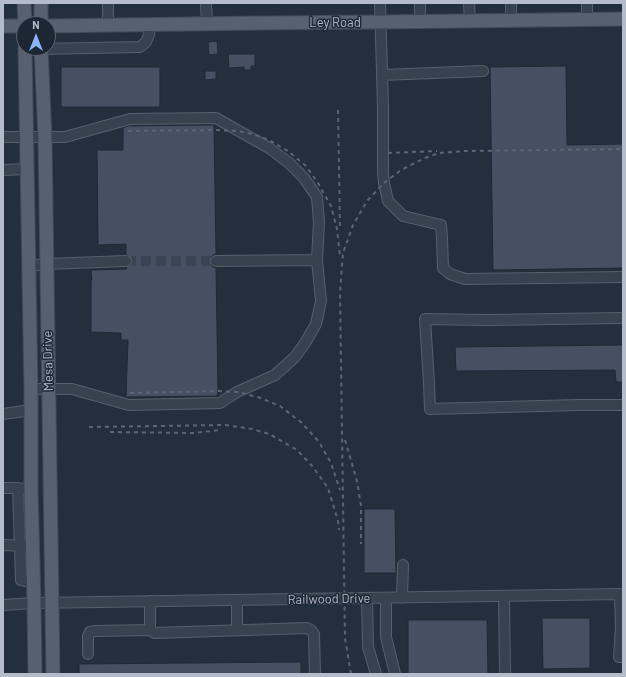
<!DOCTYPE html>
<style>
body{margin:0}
#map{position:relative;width:626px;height:677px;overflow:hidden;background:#242f3e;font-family:Barlow,sans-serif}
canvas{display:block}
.frame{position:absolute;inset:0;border:4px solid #b4bcc9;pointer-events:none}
.north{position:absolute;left:16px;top:16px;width:40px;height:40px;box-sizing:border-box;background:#1d2633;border:1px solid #59626f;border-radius:50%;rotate:0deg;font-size:11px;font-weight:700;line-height:16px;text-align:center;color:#b4bcc9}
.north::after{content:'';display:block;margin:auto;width:14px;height:18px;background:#8ab4f8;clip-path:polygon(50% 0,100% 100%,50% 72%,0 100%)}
</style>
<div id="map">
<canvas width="626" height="677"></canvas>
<div class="frame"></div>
<div class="north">N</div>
</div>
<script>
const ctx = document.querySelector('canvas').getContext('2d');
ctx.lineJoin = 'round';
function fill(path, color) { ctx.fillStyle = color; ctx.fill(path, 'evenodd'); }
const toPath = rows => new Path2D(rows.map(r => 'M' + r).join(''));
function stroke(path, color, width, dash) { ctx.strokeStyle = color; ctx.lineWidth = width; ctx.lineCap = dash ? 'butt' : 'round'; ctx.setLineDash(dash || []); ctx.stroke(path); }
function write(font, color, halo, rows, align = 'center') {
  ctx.font = font + ' Barlow,sans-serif'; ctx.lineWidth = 3; ctx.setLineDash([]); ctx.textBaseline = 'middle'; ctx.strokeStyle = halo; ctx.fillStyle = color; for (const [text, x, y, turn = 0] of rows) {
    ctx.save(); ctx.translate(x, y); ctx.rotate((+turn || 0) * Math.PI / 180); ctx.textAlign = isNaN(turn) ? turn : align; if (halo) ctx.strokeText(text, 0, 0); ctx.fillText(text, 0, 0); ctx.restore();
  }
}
const building = toPath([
 [217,41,218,54,209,55,208,42,217,41],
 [228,54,255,54,255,66,251,66,251,70,244,70,244,67,229,68,228,54],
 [566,66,567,145,623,144,623,268,493,270,490,67,566,66],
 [61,67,160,67,160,107,61,107,61,67],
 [205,71,216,71,216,79,205,80,205,71],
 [214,125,216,254,212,256,210,261,211,265,213,267,216,268,218,391,217,396,126,397,128,340,121,340,121,333,91,332,91,280,92,280,91,270,127,269,126,267,132,264,132,261,131,257,126,255,126,244,98,245,97,150,123,150,123,128,128,126,214,125],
 [623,345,623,382,616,382,615,370,456,371,455,347,623,345],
 [364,509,395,509,396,573,364,573,364,509],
 [542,618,590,618,590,668,543,669,542,618],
 [408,620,487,620,488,674,408,674,408,620],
 [301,662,301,674,79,674,79,664,301,662]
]);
fill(building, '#455162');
stroke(building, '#1f2835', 1);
stroke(toPath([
 [126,261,216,261]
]), '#3a4453', 10, [10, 5]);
const minor = toPath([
 [206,3,207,24],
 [380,3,383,107,383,173,384,183,388,201,403,216,441,225,442,238,443,268,450,274,465,279,623,277],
 [420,3,420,22],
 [469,3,470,21],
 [511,3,511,21],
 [587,3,587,20],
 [108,25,108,3],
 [41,49,140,47,146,42,149,35,150,25],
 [382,75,483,71],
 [3,137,65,137,130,119,216,118,269,148,289,163,304,178,317,197,319,222,317,260,321,301,316,324,305,343,295,357,275,375,237,392,220,403,129,405,72,389,31,389],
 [3,170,27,169],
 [216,261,317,260],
 [29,266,46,264,126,261],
 [623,318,487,320,425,319,429,383,430,409,578,405,623,405],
 [3,414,31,410],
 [3,488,14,488,25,489],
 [18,488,21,580,34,583],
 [3,545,27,546],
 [620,594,621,628],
 [504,596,505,674],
 [367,598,368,647,376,674],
 [386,598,386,637,395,674],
 [402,598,403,565],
 [237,600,237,630],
 [150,601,150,630,155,633,307,628,311,630,314,634,315,674],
 [3,605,34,603,623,594],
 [623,628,621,628,619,657,623,657],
 [88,654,88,636,90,632,95,631,150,630]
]);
const major = toPath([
 [24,3,25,24],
 [41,24,41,3],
 [3,26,24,26],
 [48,26,261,23,380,22,623,19],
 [25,48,31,389,31,489,34,603,35,674],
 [41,48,45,138,53,674]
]);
stroke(minor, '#565f6c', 12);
stroke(major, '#414a57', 15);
stroke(minor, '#38414e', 10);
stroke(major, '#56606e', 13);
stroke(toPath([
 [338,110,340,226],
 [128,131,215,130,237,131,253,134,269,140,288,151,306,166,318,183,331,206,337,229,340,256],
 [388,153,437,151],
 [130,393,218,391,237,392,258,397,280,406,302,423,319,442,331,463,340,490],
 [89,427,225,425,252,429,269,434,297,450,313,467,328,488,338,521,339,530],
 [110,432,194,433,220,430],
 [345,440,357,481,361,506,361,544],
 [351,674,345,638,340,293,343,253,353,225,367,201,384,183,401,170,425,158,439,153,465,151,623,149]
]), '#5a6575', 2, [4, 4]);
write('13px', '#b4bcc9', '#1d2633', [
 ["Ley Road",335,23],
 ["Mesa Drive",48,361,-91],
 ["Railwood Drive",329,599,-1]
]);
</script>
